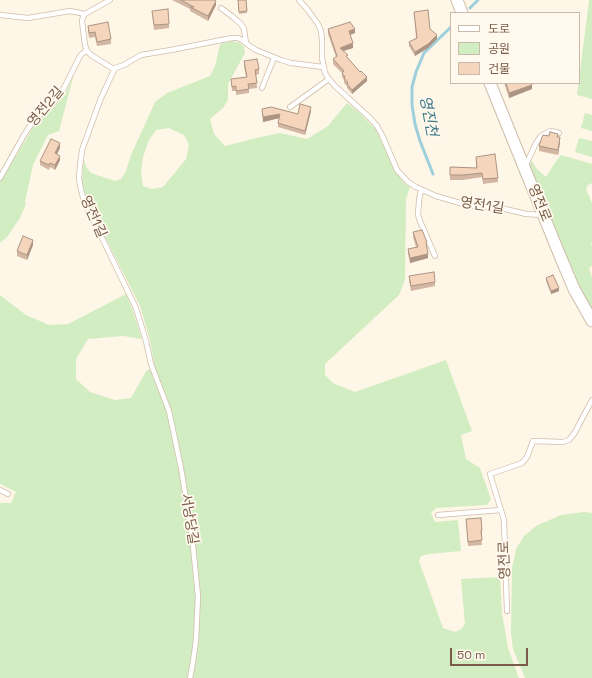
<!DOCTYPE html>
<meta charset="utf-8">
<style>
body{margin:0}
#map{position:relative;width:592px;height:678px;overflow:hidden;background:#fef6e6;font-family:"Space Grotesk","Noto Sans KR",sans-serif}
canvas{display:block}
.legend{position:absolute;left:450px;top:12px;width:130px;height:72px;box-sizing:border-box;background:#fff9ee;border:1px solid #c9baac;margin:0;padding:5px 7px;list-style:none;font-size:12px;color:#795c49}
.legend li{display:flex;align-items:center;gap:8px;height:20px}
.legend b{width:20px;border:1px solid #c9baac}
.scale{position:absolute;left:450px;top:648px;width:78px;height:18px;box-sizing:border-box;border:2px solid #795c49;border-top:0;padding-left:5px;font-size:12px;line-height:14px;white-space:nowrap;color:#795c49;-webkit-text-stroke:3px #fff9ee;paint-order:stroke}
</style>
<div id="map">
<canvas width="592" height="678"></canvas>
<ul class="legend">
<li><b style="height:5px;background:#fff"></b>도로</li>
<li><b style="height:11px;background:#d3edc3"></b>공원</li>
<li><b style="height:11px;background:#f5d5bc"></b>건물</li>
</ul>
<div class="scale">50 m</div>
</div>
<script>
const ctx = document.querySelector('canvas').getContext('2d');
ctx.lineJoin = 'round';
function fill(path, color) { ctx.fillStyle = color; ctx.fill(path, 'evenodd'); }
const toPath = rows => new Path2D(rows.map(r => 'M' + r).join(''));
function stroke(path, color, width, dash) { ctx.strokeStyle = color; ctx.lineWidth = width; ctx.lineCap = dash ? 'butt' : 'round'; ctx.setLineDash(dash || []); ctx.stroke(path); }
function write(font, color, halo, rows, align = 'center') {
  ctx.font = font + ' "Space Grotesk","Noto Sans KR",sans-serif'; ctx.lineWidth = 3.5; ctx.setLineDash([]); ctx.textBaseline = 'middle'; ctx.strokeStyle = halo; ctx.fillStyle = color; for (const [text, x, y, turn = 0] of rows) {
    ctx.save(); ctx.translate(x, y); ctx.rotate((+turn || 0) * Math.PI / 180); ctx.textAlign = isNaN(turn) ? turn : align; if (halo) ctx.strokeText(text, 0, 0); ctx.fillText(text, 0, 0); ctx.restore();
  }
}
fill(toPath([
 [589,0,592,0,592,99,577,95],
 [233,41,240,43,244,47,245,53,228,84,228,100,223,108,210,119,214,134,225,146,256,138,280,133,307,139,328,126,347,103,360,113,376,130,395,171,404,183,410,187,406,199,405,279,399,295,325,364,325,375,333,383,355,392,446,360,472,431,461,435,466,459,480,468,491,499,487,505,436,508,431,513,435,522,458,520,461,551,429,554,421,556,419,561,443,628,455,632,461,629,465,624,461,579,500,577,502,613,508,648,519,678,0,678,0,503,11,503,16,492,0,484,0,295,26,315,49,325,68,324,126,294,133,311,142,339,123,336,88,339,76,359,76,379,90,392,115,400,131,398,140,382,147,370,155,369,150,340,140,306,86,199,82,182,84,159,86,167,91,173,115,181,121,179,126,171,131,155,155,102,167,93,210,76,215,66,220,44],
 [169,128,184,135,189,145,186,159,163,187,152,189,143,186,141,173,143,157,149,140,156,130],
 [74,74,59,131,48,135,33,165,25,202,26,204,20,218,7,237,0,243,0,182,34,126,57,104,65,95],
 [585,113,592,115,592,131,581,128],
 [579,138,592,141,592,157,575,152],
 [561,155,592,164,592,183,588,185,586,189,592,203,592,243,591,243,592,247,592,266,589,268,592,277,592,311,581,291,563,249,528,163,532,161,536,168,546,177,554,164],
 [584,512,592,513,592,678,525,678,513,649,511,633,512,568,516,549,524,536,536,526,561,515]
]), '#d3edc3');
stroke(toPath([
 [470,8,478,0],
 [433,174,420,141,415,124,412,105,412,87,416,72,424,53,451,27]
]), '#9ed0dc', 3);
const service = toPath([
 [110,0,85,14,83,17,82,21,85,45,87,51,91,55,112,68,115,68,124,65,141,55,171,50,232,38,238,38,242,40,251,47,256,50,281,60,291,63,323,67],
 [299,0,307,9,318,24,321,31,322,40,322,58,325,73,329,79,335,86,370,118,377,126,382,135,397,170,408,182,416,187,436,196,470,206,501,208,526,214,543,215],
 [221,8,233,17,241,24,244,29,246,43],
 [0,15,28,18,70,11,85,14],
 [115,68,101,98,82,150,80,166,79,179,81,190,84,201,136,308,146,341,151,364,169,411,181,468,192,536,198,596,196,640,193,662,190,678],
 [262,88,274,58],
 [290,107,329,79],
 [525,167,536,143,541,136,548,132,551,131,559,133],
 [0,178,24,135,32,123,57,99,62,92,80,56,83,53,87,51],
 [422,190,420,194,419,201,418,215,420,221,435,256],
 [0,490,8,494],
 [438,515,501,510],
 [507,611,504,520,490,474,522,463,527,457,533,441,563,442,569,440,574,434,592,400]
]);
const tertiary = toPath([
 [457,0,462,13],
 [490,83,558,251,574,289,592,321]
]);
stroke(service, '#d0bdab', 6);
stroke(tertiary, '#d0bdab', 13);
stroke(service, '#fff', 4.5);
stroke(tertiary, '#fff', 11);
fill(toPath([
 [172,0,214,0,216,5,208,21,190,11,190,9],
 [238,0,246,0,247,13,239,14],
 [152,11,169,24,169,28,154,30],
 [414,12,430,29,437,39,428,48,415,56,409,46,409,42,416,38],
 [88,26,111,39,111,44,97,46,95,37,89,38,88,30],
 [328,29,355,33,350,35,353,48,343,51,348,58,367,81,352,94,347,88,347,86,344,83,344,80,342,77,342,73,333,64,333,59,336,57,328,34],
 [244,61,259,69,259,74,256,75,257,88,249,89,249,93,236,95,236,91,232,91,231,79,246,77,244,66],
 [504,83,532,83,532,89,509,98],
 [262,109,298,114,311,111,305,135,278,127,278,123,279,118,263,122,262,114],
 [549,136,558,137,560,142,558,155,539,151,539,146],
 [60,148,57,154,60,160,55,170,50,167,49,170,40,165,40,161],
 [476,157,498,178,498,182,483,184,482,177,463,180,450,180,450,167,476,168],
 [413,232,427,246,428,258,410,263,408,254,408,249,416,247,413,237],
 [33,245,27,260,17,256,17,251],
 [409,276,435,282,435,286,411,291,409,281],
 [546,278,559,291,551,294,546,281],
 [466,519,482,530,482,535,481,535,482,545,468,546]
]), '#d3b7a2');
fill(toPath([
 [216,1,216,5,208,21,208,16],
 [355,29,355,33,349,35,349,31],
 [437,35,437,39,428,48,415,56,415,52],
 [353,43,353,48,340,52,340,48],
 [367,77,367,81,352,94,352,90],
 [532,85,532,89,509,98,509,93],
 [311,107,311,111,305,135,305,131],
 [280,114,280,118,263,122,263,117],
 [560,137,560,142,558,155,558,150],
 [60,143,60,148,55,158,55,153],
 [60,156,60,160,55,170,55,165],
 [33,240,33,245,27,260,27,255],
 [428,254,428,258,410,263,410,258],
 [559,288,559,291,551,294,551,291]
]), '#ac9584');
const building = toPath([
 [181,0,214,0,216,1,208,16,190,7,194,7,181,0],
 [238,0,246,0,247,11,239,12,238,0],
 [168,9,169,24,154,25,152,11,168,9],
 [428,10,430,29,437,35,428,44,415,52,409,42,417,38,414,12,428,10],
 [108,22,111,39,97,42,95,32,89,33,88,26,108,22],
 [350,22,355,29,349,31,353,43,340,48,348,55,346,56,360,72,361,71,367,77,352,90,347,84,348,83,344,78,345,77,342,73,344,71,333,59,337,56,328,29,350,22],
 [257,59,259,69,255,70,257,83,248,84,249,89,236,91,236,86,232,87,231,79,247,77,244,61,257,59],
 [506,83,532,83,532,85,509,93,506,83],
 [300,104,311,107,305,131,278,123,280,114,263,117,262,109,271,107,298,114,300,104],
 [550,132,558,134,557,137,560,137,558,150,539,146,542,137,543,135,549,136,550,132],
 [51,139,60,143,55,153,60,156,55,165,50,163,49,165,40,161,51,139],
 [495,154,498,178,483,179,482,173,463,175,450,175,450,167,477,168,476,157,495,154],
 [422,230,427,242,426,242,428,254,410,258,408,249,418,247,413,232,422,230],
 [23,236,33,240,27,255,17,251,23,236],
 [434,272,435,282,411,286,409,276,434,272],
 [553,275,559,288,551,291,546,278,553,275],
 [481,518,482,530,481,530,482,540,468,542,466,519,481,518]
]);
fill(building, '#f5d5bc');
stroke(building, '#ac9584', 1);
write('14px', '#795c49', '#fff9ee', [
 ["영전2길",46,107,-50],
 ["영전로",539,203,68],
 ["영전1길",482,206,9],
 ["영전1길",93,217,66],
 ["서낭당길",189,519,81],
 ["영전로",505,560,-92]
]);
write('italic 15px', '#3e7887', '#fff9ee', [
 ["영진천",428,116,79]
]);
</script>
